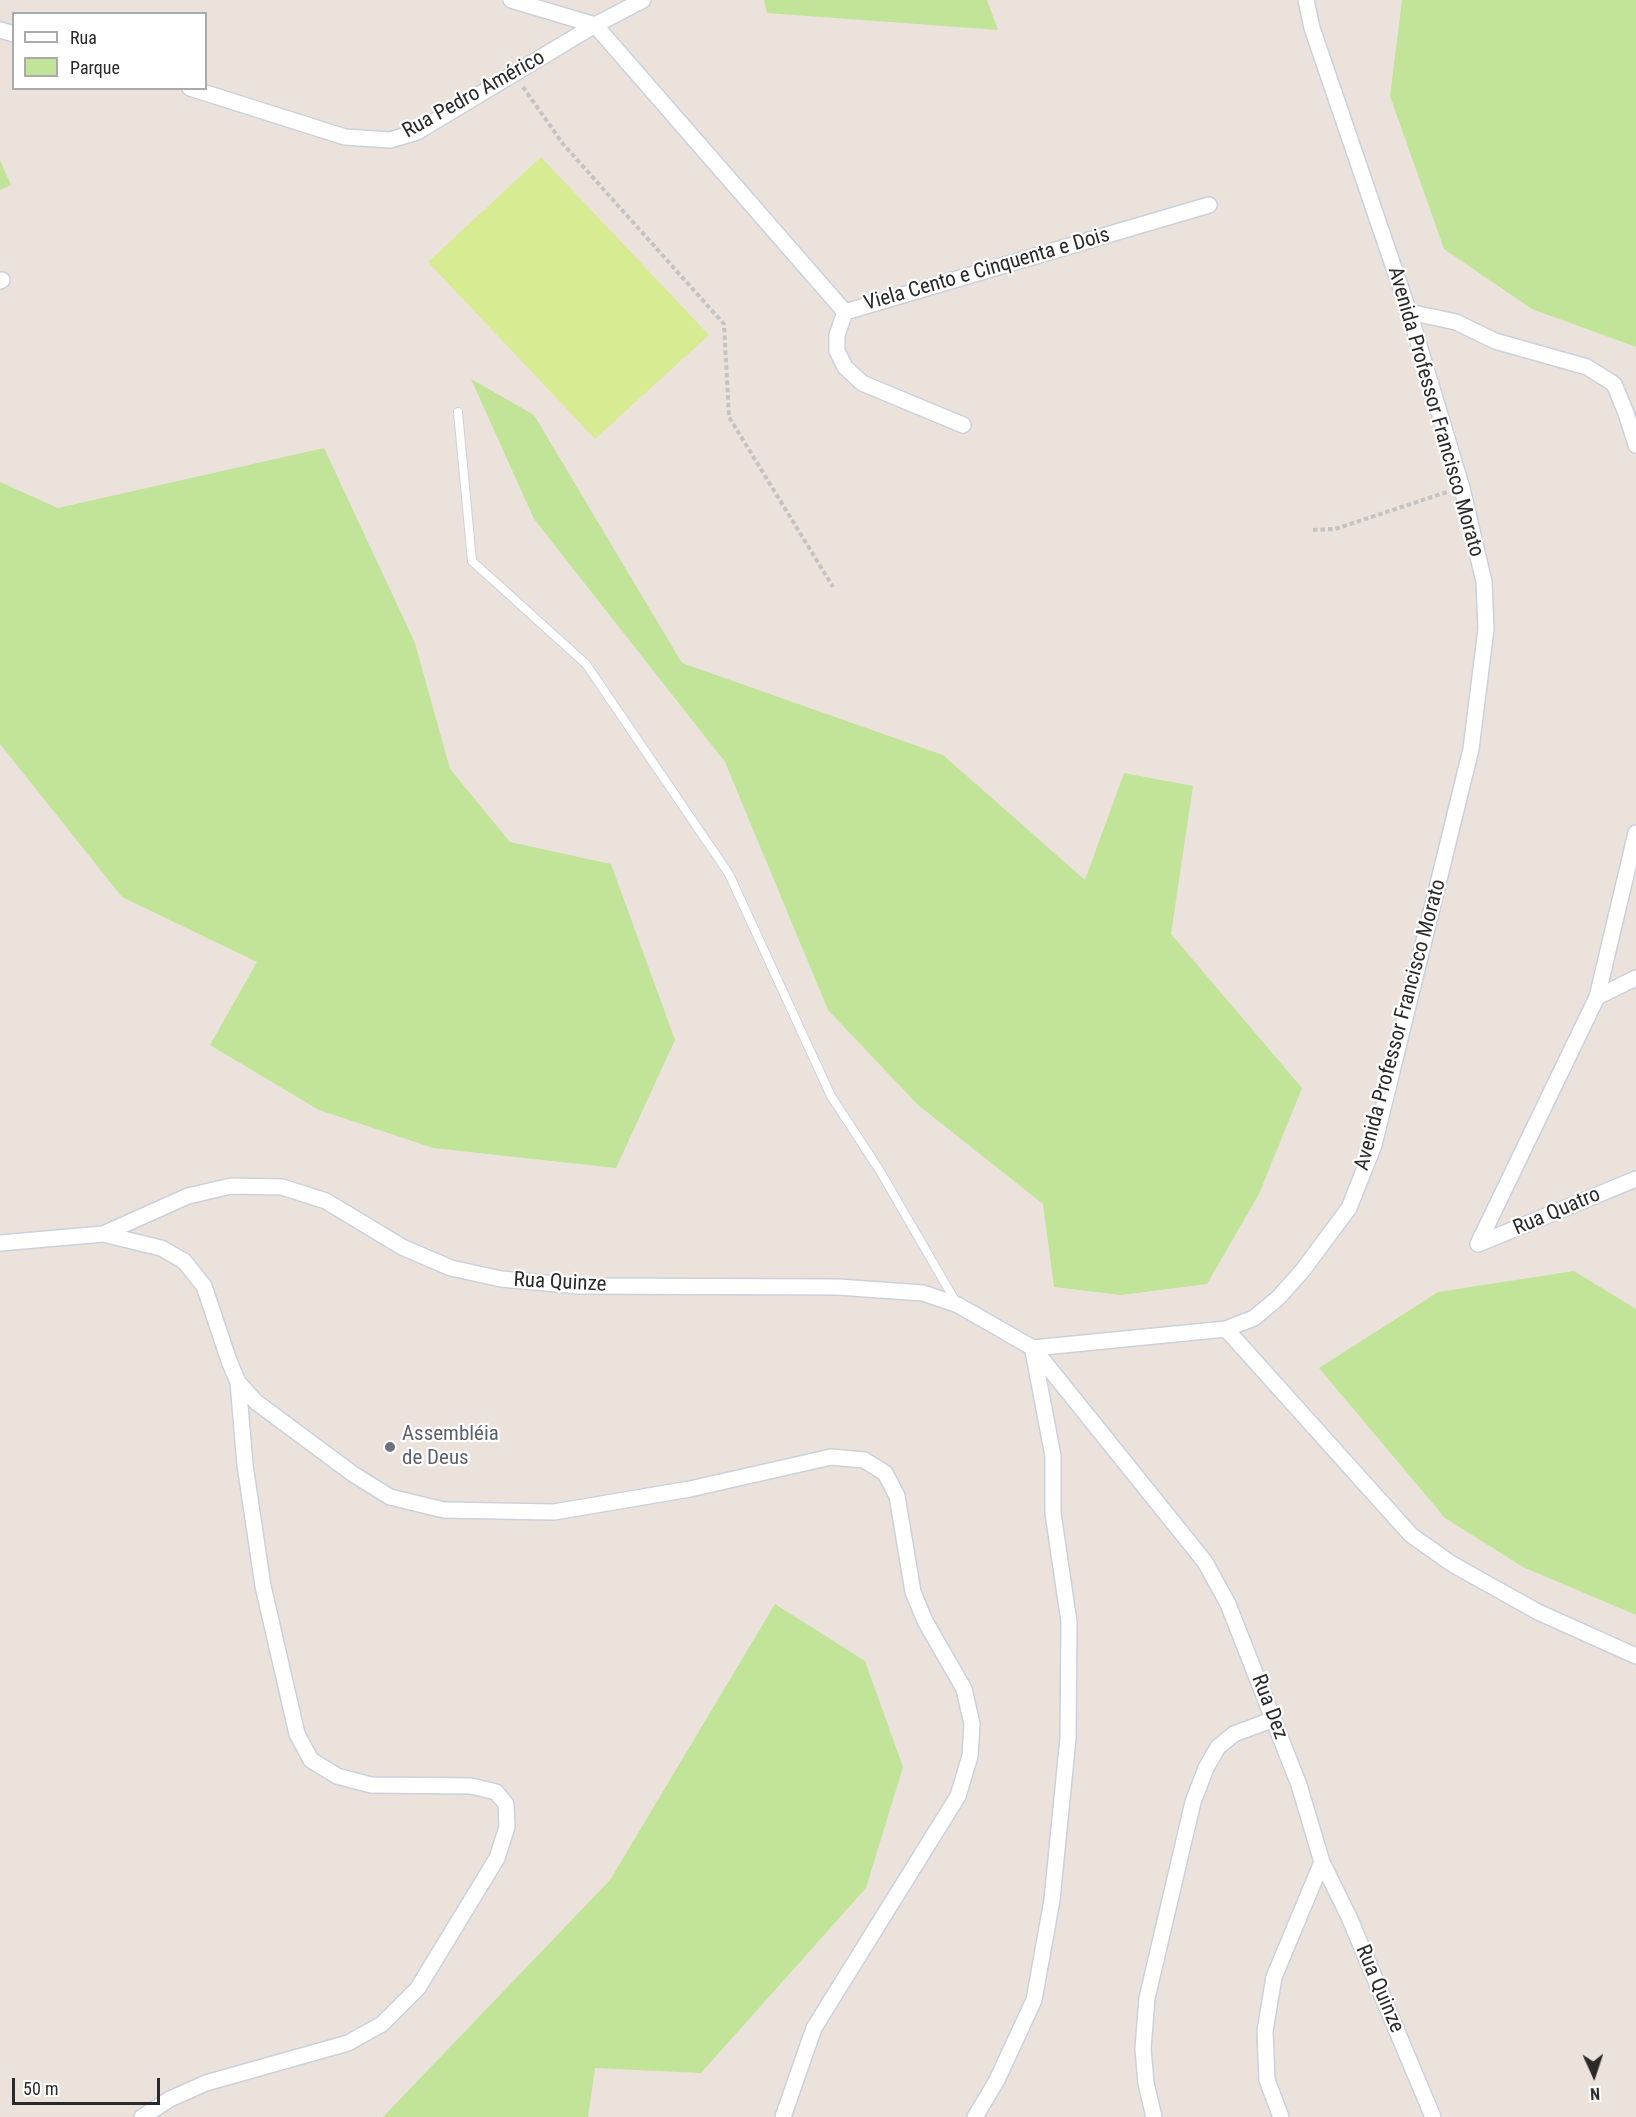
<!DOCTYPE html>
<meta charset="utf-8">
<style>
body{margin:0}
#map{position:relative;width:1636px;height:2117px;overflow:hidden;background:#ece2dc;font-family:"Roboto Condensed",sans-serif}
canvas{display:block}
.legend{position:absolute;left:12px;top:12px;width:195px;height:78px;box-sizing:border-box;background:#fff;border:2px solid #aaa;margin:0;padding:8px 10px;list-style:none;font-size:18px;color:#2a2a2a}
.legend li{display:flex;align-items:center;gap:12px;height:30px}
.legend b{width:30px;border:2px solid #aaa}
.north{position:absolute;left:1564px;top:2045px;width:60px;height:60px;-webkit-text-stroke:4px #fff;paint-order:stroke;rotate:177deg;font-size:16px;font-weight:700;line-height:24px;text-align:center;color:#2a2a2a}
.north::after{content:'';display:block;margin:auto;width:21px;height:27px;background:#2a2a2a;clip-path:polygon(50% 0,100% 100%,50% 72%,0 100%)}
.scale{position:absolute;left:12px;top:2078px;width:148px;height:27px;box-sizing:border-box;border:3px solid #2a2a2a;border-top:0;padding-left:8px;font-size:18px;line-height:21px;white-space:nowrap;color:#2a2a2a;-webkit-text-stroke:4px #fff;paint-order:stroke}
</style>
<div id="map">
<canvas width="1636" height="2117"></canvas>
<ul class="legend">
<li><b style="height:8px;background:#fff"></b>Rua</li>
<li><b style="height:16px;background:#c1e498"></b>Parque</li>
</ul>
<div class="north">N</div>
<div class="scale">50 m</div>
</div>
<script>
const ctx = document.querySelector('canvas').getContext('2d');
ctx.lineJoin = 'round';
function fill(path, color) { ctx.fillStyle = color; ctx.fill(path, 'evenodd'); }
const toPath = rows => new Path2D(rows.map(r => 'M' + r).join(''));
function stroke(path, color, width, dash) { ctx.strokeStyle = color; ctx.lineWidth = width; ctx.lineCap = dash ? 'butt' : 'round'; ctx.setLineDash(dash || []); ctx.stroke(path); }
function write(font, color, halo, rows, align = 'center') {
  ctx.font = font + ' "Roboto Condensed",sans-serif'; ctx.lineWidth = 4.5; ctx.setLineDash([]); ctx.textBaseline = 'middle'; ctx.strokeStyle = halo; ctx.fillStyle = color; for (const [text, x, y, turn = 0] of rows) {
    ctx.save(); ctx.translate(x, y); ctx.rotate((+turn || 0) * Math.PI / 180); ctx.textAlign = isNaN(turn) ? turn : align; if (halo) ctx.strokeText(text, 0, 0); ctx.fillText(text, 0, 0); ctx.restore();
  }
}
fill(toPath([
 [764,0,987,0,998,30,767,13],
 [1402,0,1636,0,1636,347,1532,309,1444,249,1390,96],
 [0,160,11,185,0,190],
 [471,379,534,415,682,663,943,755,1085,880,1124,773,1193,786,1171,934,1302,1088,1259,1194,1207,1284,1121,1295,1054,1287,1043,1204,918,1105,828,1010,725,762,534,519],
 [324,448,415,643,450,769,510,842,611,864,675,1040,616,1168,433,1148,319,1110,210,1045,257,962,122,897,0,744,0,482,58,508],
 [1574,1271,1636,1309,1636,1615,1523,1567,1445,1518,1319,1368,1438,1292],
 [775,1604,865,1661,903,1767,866,1888,701,2073,595,2068,588,2117,383,2117,610,1880]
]), '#c1e498');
fill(toPath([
 [541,157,709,335,595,439,428,262]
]), '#d7eb93');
const lane = toPath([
 [458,412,472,561,586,664,729,874,831,1096,880,1171,957,1304]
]);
const street = toPath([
 [511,0,595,25],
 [595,25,845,312],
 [0,30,14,34],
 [190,88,345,137,390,140,417,132,595,25,643,0],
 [0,281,2,280],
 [1409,312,1456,322,1495,341,1587,367,1614,384,1626,413,1636,445],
 [963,425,862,383,845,367,837,351,837,335,845,312,1209,205],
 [1597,997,1636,978],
 [103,1234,161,1248,184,1261,204,1286,229,1361,238,1382,256,1402,353,1474,390,1497,444,1510,554,1512,690,1489,831,1457,864,1460,885,1473,897,1496,913,1592,925,1621,964,1689,972,1724,970,1756,958,1796,814,2028,783,2117],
 [0,1243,103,1234,188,1196,231,1186,282,1187,326,1201,402,1247,451,1268,501,1279,579,1286,838,1287,923,1293,958,1305,1033,1348,1205,1562,1228,1604,1299,1785,1322,1862,1274,1977,1265,2031,1267,2080,1281,2117],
 [1478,1244,1597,997,1636,833],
 [1478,1244,1636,1179],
 [1226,1329,1411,1535,1452,1564,1538,1612,1636,1656],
 [1033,1348,1226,1329,1254,1318,1278,1298,1303,1270,1349,1208,1374,1145,1471,749,1486,629,1484,582,1462,488,1409,312,1312,28,1306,0],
 [1322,1862,1349,1917,1433,2117],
 [142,2117,170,2099,206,2083,348,2043,382,2024,418,1988,497,1858,507,1827,506,1804,496,1792,471,1786,371,1785,337,1776,311,1760,297,1734,263,1586,245,1465,238,1382],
 [975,2117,997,2080,1034,2000,1052,1900,1068,1738,1069,1622,1053,1513,1053,1456,1033,1351],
 [1154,2117,1146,2083,1143,2049,1147,1998,1193,1802,1206,1768,1218,1747,1234,1734,1274,1719]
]);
stroke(lane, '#cad1dc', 10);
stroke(street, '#cad1dc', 18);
stroke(toPath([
 [523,87,563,144,724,324,729,417,833,587],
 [1313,530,1335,529,1447,492]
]), '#c3c3c3', 4, [4.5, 3]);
stroke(lane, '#fff', 8);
stroke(street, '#fff', 15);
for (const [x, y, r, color] of [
 [390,1447,6,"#6b7280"]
]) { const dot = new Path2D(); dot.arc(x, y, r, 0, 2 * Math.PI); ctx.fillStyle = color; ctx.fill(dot); stroke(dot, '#fff', 2); }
write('21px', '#2a2a2a', '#fff', [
 ["Rua Pedro Américo",474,95,-29],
 ["Viela Cento e Cinquenta e Dois",987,270,-16],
 ["Avenida Professor Francisco Morato",1435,412,74],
 ["Avenida Professor Francisco Morato",1401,1025,-75],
 ["Rua Quatro",1557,1212,-23],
 ["Rua Quinze",560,1283,3],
 ["Rua Dez",1269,1707,69],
 ["Rua Quinze",1379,1989,67]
]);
write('21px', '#5b616d', '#fff', [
 ["Assembléia",402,1435],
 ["de Deus",402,1459]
], 'left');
</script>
